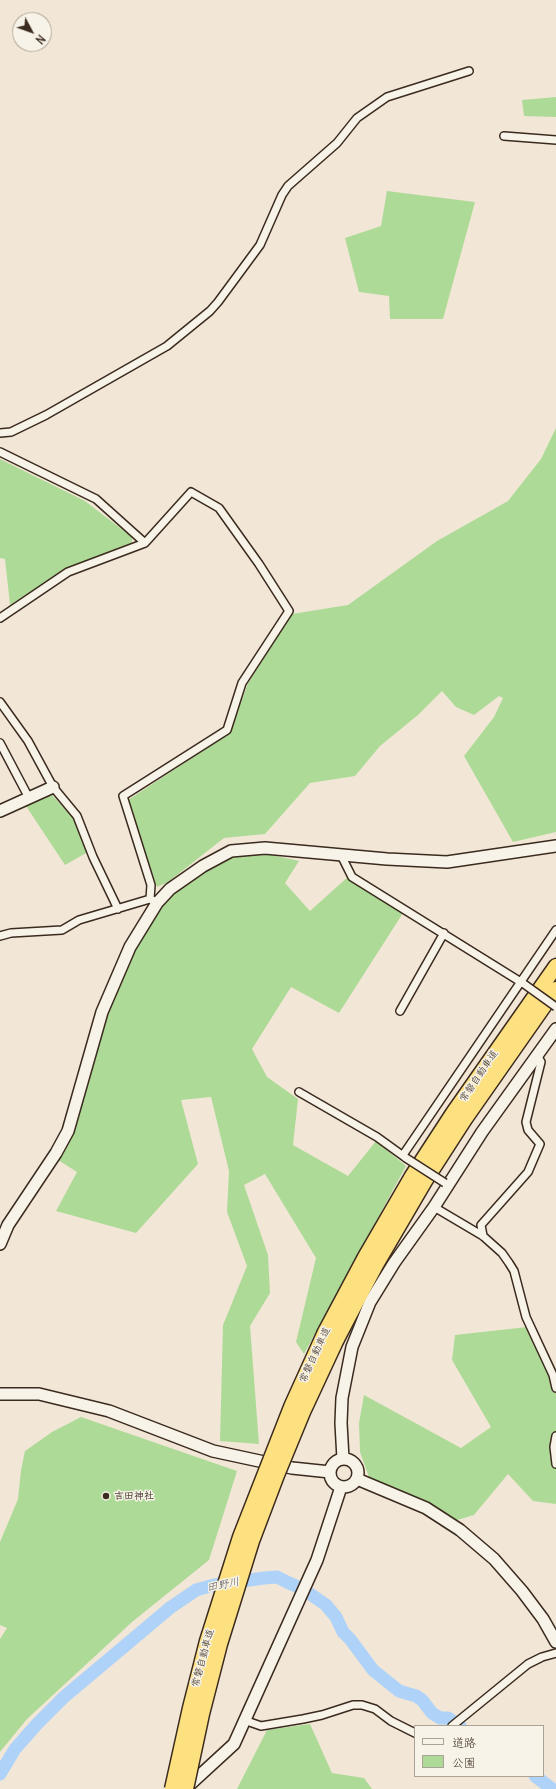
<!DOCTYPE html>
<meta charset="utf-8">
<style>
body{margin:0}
#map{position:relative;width:556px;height:1789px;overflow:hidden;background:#f2e7d6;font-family:Delius,"Klee One",sans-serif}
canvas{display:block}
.legend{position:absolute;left:414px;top:1725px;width:130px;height:52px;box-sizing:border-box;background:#f7f3e8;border:1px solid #aca397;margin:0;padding:5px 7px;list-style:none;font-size:12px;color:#3b2a1e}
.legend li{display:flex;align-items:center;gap:8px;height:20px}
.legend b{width:20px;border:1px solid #aca397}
.north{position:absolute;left:12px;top:12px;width:40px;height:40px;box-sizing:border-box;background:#f7f3e8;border:1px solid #aca397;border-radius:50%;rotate:131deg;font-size:11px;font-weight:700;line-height:16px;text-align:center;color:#3b2a1e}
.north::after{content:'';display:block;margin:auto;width:14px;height:18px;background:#3b2a1e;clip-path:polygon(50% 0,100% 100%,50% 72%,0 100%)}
</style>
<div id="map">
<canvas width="556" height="1789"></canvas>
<ul class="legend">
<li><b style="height:5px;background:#f7f3e8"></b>道路</li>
<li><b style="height:11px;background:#aeda98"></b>公園</li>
</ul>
<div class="north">N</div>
</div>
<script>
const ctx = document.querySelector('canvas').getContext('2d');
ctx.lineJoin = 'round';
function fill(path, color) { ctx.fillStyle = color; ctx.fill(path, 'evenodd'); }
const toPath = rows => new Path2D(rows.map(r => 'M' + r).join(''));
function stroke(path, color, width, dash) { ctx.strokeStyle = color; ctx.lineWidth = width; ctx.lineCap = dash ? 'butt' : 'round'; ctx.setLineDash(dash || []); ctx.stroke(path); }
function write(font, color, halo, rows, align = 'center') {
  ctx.font = font + ' Delius,"Klee One",sans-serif'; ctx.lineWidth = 3; ctx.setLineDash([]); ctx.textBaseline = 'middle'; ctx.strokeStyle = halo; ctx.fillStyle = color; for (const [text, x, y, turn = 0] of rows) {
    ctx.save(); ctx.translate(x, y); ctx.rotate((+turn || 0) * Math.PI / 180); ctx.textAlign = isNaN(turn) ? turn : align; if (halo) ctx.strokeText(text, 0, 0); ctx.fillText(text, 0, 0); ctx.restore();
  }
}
fill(toPath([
 [556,97,556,117,524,116,522,100],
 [387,191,475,202,443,319,390,319,389,296,359,292,345,238,381,226],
 [556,428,556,832,513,842,464,756,494,717,503,698,499,696,474,715,456,707,442,691,418,715,380,746,355,776,310,783,265,834,224,838,168,882,157,887,128,800,230,733,248,683,292,614,348,605,437,541,508,501,541,459],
 [0,459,85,501,132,537,132,545,67,569,10,605,5,559,0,558],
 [52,795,74,819,88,852,65,865,26,806],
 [267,854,299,861,285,883,310,911,350,875,383,896,403,913,339,1013,291,987,252,1049,267,1077,298,1099,293,1145,348,1176,376,1141,406,1166,304,1354,296,1342,316,1258,265,1174,244,1185,268,1255,270,1293,250,1326,259,1444,220,1441,223,1325,247,1266,227,1212,229,1171,211,1097,181,1100,198,1164,136,1233,56,1211,77,1172,58,1160,72,1131,106,1013,133,948,161,906,174,891,206,870,234,856],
 [527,1327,551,1375,553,1388,556,1394,556,1504,533,1501,508,1474,474,1515,454,1521,369,1477,360,1452,359,1423,364,1395,461,1448,491,1427,452,1360,455,1335],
 [81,1417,237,1471,209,1560,132,1622,27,1719,0,1752,0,1639,7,1628,0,1625,0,1542,18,1499,21,1470,25,1451,52,1432],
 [310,1724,332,1773,364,1778,372,1789,237,1789,267,1730]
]), '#aeda98');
stroke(toPath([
 [0,1774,15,1749,37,1724,64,1697,171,1607,196,1590,214,1585,264,1578,277,1577,289,1583,303,1589,326,1605,336,1617,343,1632,350,1639,373,1670,399,1691,416,1696,422,1700,432,1713,440,1718,448,1718,460,1726],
 [535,1776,552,1789]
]), '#afd3f8', 13);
const street = toPath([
 [504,136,556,140],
 [0,433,11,432,46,415,167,346,210,311,218,302,260,245,282,195,288,186,337,143,357,118,387,97,469,71],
 [0,452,96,499,145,543],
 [0,618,68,572,145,543,191,492,219,508,259,564,289,611,242,683,227,730,123,796,151,885,150,899],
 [0,702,28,741,53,787,77,816,93,857,118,909],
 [0,743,29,798],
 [341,855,352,877,524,984],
 [0,936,11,933,62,930,79,920,150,899,154,901],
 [400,1011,444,933],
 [299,1092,377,1137,406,1158],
 [403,1155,556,930],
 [434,1207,483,1236,502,1253,509,1263,514,1271,526,1317,553,1375,556,1388],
 [483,1236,481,1225,528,1172,540,1144,528,1130,526,1122,541,1062,537,1055],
 [556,1436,554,1447,556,1464],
 [244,1720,261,1726,303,1719,322,1715,353,1705,362,1705,375,1709,391,1721,415,1733],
 [452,1726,528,1664,542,1657,556,1653]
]);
const secondary = toPath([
 [0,811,53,787],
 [0,1244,8,1225,56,1153,68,1131,102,1012,130,947,157,903,170,889,203,866,231,851,265,848,387,859,447,862,556,846],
 [0,1394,39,1394,109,1411,213,1451,292,1468,330,1472],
 '330 1473a14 14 0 1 1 28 0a14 14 0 1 1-28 0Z',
 [343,1459,341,1423,342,1398,352,1347,370,1302,394,1263,434,1207,482,1132,556,1029],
 [357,1479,426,1508,460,1530,494,1559,522,1591,543,1619,556,1642],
 [185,1789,234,1744,317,1560,341,1487]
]);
const highway = toPath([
 [325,1332,365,1257,412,1176,453,1113,556,966],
 [337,1339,376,1265,425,1181,465,1119,556,989]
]);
stroke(street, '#3b2a1e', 10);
stroke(secondary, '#3b2a1e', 14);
stroke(highway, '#3b2a1e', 17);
stroke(street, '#f7f3e8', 7);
stroke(secondary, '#f7f3e8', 11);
stroke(highway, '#fde080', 14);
const streetBridge = toPath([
 [524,984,556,1007],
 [406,1158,445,1183]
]);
const highwayBridge = toPath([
 [172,1789,190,1708,207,1641,240,1537,291,1407,325,1332],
 [186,1789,202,1714,220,1644,252,1541,277,1475,303,1412,337,1339]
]);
stroke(streetBridge, '#3b2a1e', 10, []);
stroke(highwayBridge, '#3b2a1e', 17, []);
stroke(streetBridge, '#f7f3e8', 7);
stroke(highwayBridge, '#fde080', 14);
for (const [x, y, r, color] of [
 [106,1496,4,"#3b2a1e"]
]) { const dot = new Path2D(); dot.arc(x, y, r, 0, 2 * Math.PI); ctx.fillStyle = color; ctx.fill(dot); stroke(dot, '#f7f3e8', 1.5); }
write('10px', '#3b2a1e', '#f7f3e8', [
 ["常磐自動車道",479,1076,-56],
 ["常磐自動車道",315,1355,-65],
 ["常磐自動車道",203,1658,-75]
]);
write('bold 10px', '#3b2a1e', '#f7f3e8', [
 ["吉田神社",114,1496]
], 'left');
write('italic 11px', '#585454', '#f7f3e8', [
 ["田野川",223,1585,-11]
]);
</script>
